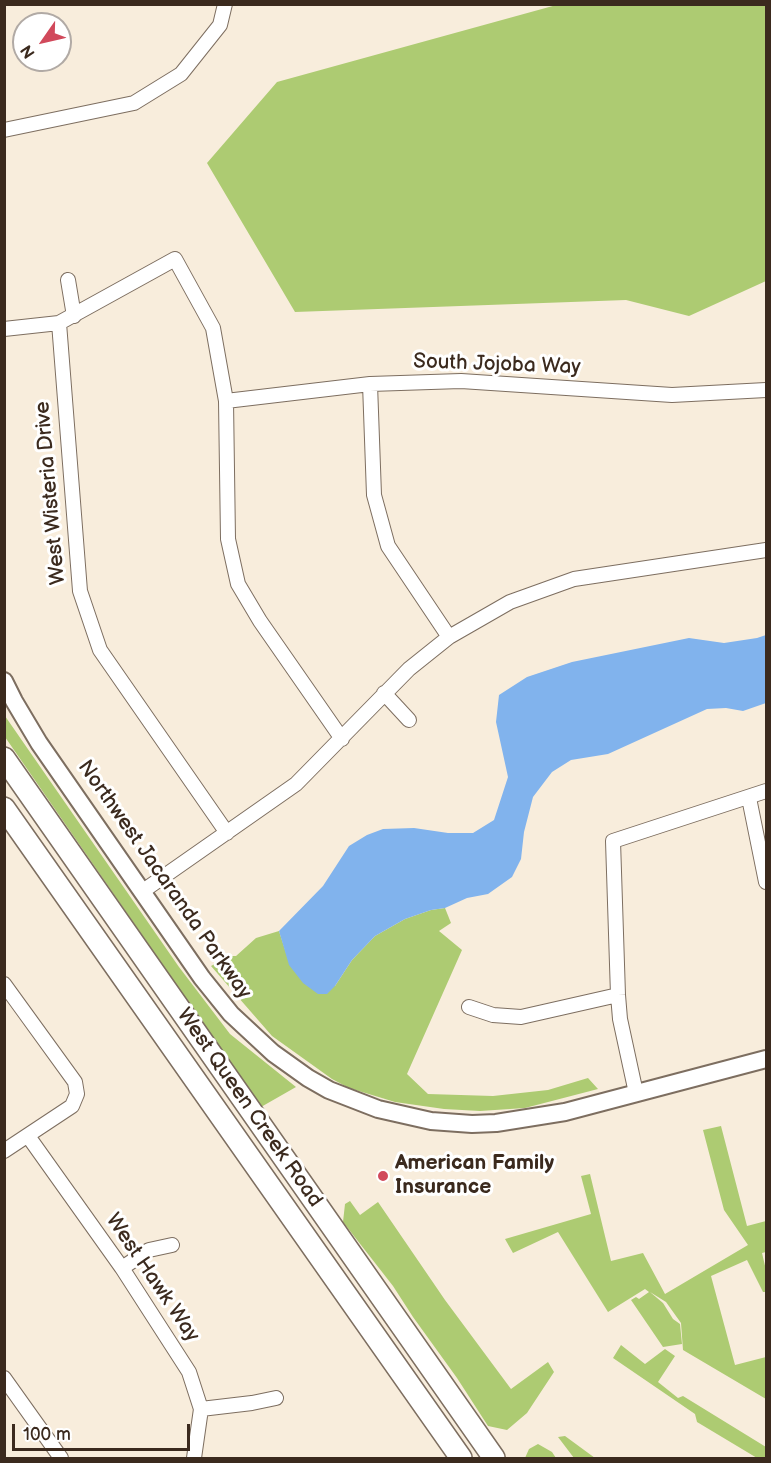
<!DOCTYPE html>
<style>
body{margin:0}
#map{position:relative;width:771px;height:1463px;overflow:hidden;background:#f8eddc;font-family:"Balsamiq Sans",sans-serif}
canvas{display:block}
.frame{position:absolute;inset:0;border:6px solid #3b2a1e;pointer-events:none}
.north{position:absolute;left:12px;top:12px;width:60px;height:60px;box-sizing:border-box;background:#fff;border:2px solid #b1aaa5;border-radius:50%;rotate:236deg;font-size:16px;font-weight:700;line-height:24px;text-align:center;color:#3b2a1e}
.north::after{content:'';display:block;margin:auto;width:21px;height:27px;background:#d1495b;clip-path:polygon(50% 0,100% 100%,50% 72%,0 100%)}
.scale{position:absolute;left:12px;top:1424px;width:178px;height:27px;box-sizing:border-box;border:3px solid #3b2a1e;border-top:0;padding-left:8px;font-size:18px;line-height:21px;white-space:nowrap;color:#3b2a1e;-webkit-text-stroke:4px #fff;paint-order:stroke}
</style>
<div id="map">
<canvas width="771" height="1463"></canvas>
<div class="frame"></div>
<div class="north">N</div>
<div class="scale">100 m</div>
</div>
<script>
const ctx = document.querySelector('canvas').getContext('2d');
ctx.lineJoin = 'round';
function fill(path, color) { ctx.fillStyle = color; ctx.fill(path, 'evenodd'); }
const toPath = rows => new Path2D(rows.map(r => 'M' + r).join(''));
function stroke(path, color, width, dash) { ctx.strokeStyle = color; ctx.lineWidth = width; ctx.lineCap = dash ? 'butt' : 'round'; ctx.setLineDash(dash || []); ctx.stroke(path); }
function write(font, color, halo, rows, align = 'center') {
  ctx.font = font + ' "Balsamiq Sans",sans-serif'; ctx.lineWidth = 6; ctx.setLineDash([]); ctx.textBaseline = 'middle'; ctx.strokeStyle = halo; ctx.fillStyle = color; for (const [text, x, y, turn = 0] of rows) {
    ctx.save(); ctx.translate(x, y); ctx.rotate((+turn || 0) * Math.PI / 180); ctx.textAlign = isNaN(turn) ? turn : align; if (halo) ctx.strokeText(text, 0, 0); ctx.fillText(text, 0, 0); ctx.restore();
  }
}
fill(toPath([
 [560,4,766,5,766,281,689,316,626,300,295,312,207,163,277,82],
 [5,716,179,967,230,1034,296,1087,261,1107,5,737],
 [445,908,451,923,439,931,462,950,407,1074,428,1094,493,1096,548,1090,588,1078,598,1089,525,1108,480,1111,444,1109,395,1102,349,1088,332,1079,272,1036,211,966,229,956,236,956,256,938,279,931,290,965,335,986,352,960,375,936,405,919,431,910],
 [721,1126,747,1226,766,1221,766,1252,762,1253,766,1270,766,1292,763,1292,747,1260,711,1276,735,1365,766,1357,766,1399,683,1350,681,1323,666,1302,650,1292,663,1303,673,1319,680,1324,682,1344,663,1347,631,1300,636,1297,639,1299,649,1292,645,1289,608,1312,558,1232,513,1253,505,1239,591,1214,581,1176,590,1174,611,1261,643,1253,665,1294,748,1245,724,1210,703,1130],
 [350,1201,360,1215,378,1202,445,1300,511,1389,548,1362,554,1372,527,1413,507,1430,488,1426,457,1378,413,1317,393,1286,343,1222,345,1204],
 [621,1345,645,1364,665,1349,675,1356,658,1382,678,1398,683,1396,766,1447,766,1458,757,1458,697,1422,695,1414,613,1358],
 [565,1436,595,1458,574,1458,558,1437],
 [538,1444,552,1452,556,1458,525,1458,529,1449]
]), '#adcb72');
fill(toPath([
 [766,635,766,703,743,711,726,708,707,709,608,754,571,760,552,772,533,797,524,832,521,859,512,877,488,894,467,898,445,908,431,910,405,919,375,936,352,960,335,986,327,994,318,994,303,983,289,965,279,931,323,886,349,846,367,835,383,829,414,828,448,833,473,833,494,820,508,777,496,722,499,695,527,677,572,662,689,638,724,643,757,638]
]), '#81b3ed');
const minor = toPath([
 [4,130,134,103,181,74,220,25,225,4],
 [68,280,74,316],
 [59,323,80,591,100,650,227,833],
 [4,329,59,323,175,259,213,328,226,401,228,539,238,584,260,621,342,739],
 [370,384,374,495,388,546,449,637],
 [226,401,370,384,461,381,672,395,766,390],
 [384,693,409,720],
 [749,798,766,882],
 [143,891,296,784,409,669,449,637,510,602,574,579,766,550],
 [4,984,75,1082,77,1094,72,1106,4,1151],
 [469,1007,493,1015,521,1017,618,995],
 [636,1093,620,1019,618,995,613,841,766,791],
 [28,1136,122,1268,189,1372,201,1409,194,1458],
 [122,1268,149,1250,172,1245],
 [4,1378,61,1458],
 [201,1409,252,1403,276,1398]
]);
const tertiary = toPath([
 [4,681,14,701,39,743,202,978,231,1014,273,1053,308,1078,329,1090,378,1109,431,1121,472,1124,496,1123,565,1112,766,1059]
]);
const primary = toPath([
 [4,758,494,1458],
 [4,808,461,1458]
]);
stroke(minor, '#7d6e60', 16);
stroke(tertiary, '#7d6e60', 20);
stroke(primary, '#7d6e60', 24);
stroke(minor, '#fff', 14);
stroke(tertiary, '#fff', 16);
stroke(primary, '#fff', 21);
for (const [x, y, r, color] of [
 [383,1176,6,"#d1495b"]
]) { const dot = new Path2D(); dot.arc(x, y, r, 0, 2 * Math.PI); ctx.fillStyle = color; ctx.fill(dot); stroke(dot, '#fff', 2); }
write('21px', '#3b2a1e', '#fff', [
 ["South Jojoba Way",497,365,2],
 ["West Wisteria Drive",51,493,-95],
 ["Northwest Jacaranda Parkway",164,880,55],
 ["West Queen Creek Road",249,1108,55],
 ["West Hawk Way",152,1278,56]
]);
write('bold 21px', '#3b2a1e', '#fff', [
 ["American Family",395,1164],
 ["Insurance",395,1188]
], 'left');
</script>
